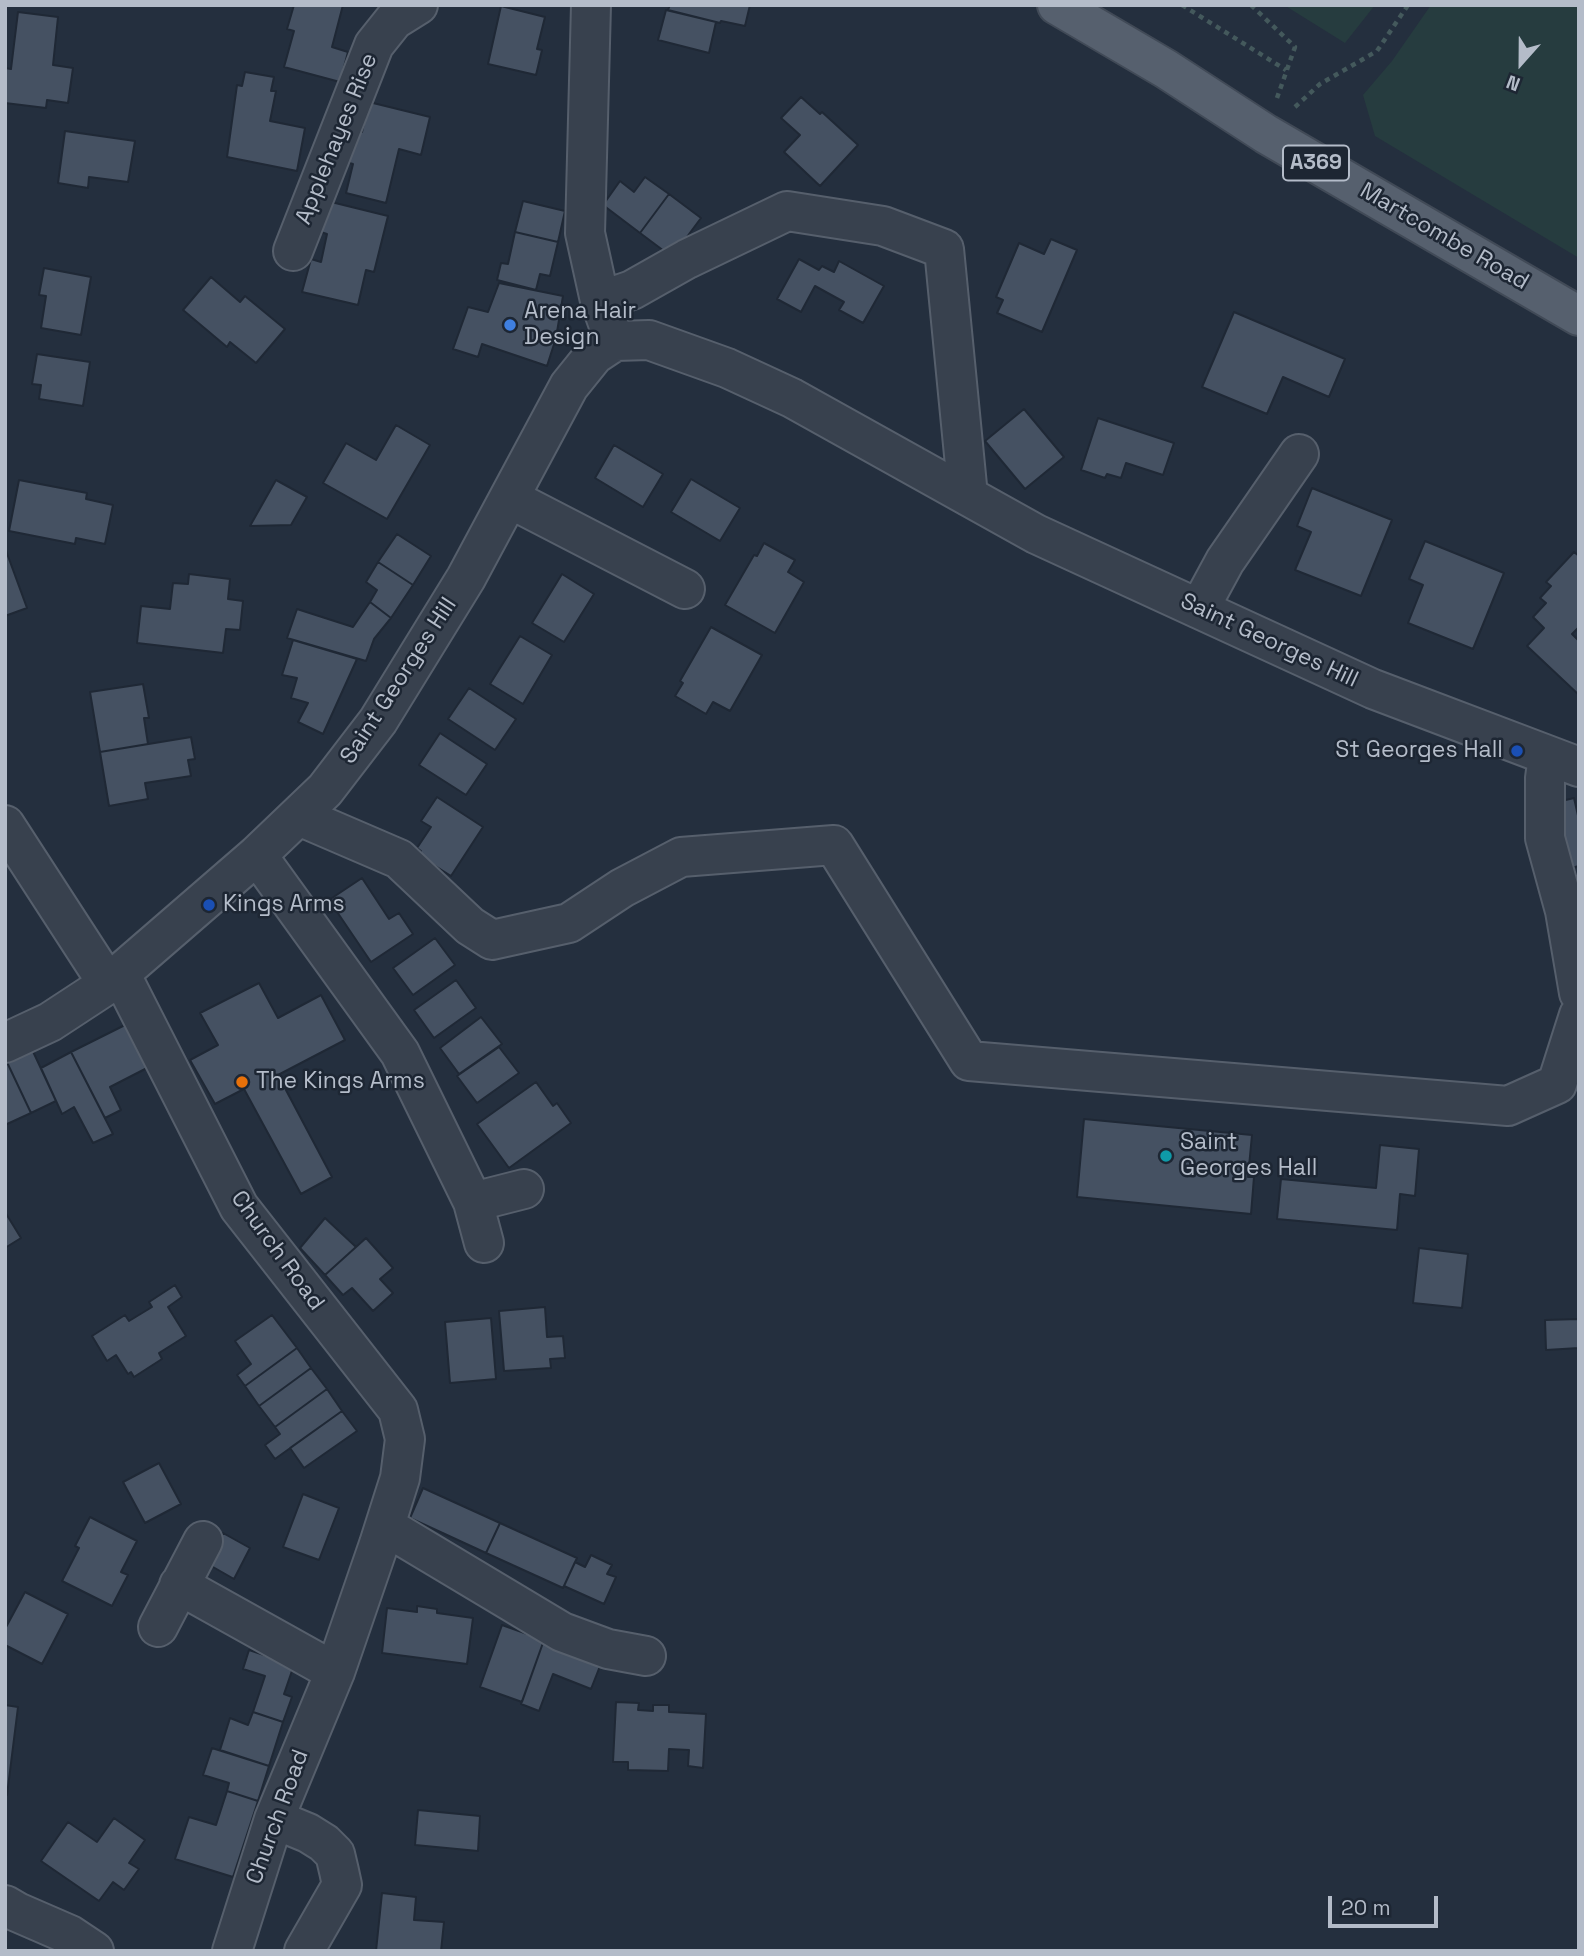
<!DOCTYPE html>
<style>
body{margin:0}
#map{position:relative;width:1584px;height:1956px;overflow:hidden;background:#242f3e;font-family:"Space Grotesk",sans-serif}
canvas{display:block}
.frame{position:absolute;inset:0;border:7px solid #b4bcc9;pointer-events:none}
.north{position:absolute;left:1486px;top:28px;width:70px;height:70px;-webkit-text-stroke:5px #1d2633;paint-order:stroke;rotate:201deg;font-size:19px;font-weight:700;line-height:28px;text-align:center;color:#b4bcc9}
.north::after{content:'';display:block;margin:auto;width:24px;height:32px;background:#b4bcc9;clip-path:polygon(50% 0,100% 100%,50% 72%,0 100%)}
.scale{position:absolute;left:1328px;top:1896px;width:110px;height:32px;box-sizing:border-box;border:4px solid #b4bcc9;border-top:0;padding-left:9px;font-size:21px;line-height:24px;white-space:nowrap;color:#b4bcc9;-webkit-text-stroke:5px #1d2633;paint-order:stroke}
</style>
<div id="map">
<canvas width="1584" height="1956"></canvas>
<div class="frame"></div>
<div class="north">N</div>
<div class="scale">20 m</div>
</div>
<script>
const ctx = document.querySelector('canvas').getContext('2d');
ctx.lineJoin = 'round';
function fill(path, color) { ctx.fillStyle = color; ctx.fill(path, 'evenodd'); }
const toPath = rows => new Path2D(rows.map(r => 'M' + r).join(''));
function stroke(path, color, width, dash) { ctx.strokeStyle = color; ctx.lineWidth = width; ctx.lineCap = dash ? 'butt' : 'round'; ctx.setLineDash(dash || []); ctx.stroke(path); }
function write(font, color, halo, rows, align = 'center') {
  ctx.font = font + ' "Space Grotesk",sans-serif'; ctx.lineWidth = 5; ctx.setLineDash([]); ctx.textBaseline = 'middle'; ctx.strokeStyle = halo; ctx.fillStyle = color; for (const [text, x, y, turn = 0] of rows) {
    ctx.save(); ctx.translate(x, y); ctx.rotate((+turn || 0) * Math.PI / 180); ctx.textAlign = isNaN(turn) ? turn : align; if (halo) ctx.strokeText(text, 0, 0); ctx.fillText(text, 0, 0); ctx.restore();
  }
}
fill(toPath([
 [1284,5,1375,5,1345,43],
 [1431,5,1579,5,1579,258,1375,136,1363,95,1392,61]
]), '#263c3f');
const building = toPath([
 [294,5,343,5,332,47,348,52,340,82,284,67,294,31,287,29,294,5],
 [670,5,750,5,745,26,721,21,720,23,668,10,670,5],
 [501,6,545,17,537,49,542,50,536,75,488,64,501,6],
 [666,10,716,22,709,53,658,40,666,10],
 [18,12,58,17,53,65,73,68,68,103,47,100,46,108,5,103,5,68,11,69,18,12],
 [245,72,274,77,271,91,276,91,270,121,305,128,297,171,227,157,237,85,242,86,245,72],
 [801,97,820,114,822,112,858,145,820,186,784,152,800,135,781,118,801,97],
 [369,102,430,117,421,155,399,149,386,203,346,193,353,164,342,161,350,130,362,132,369,102],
 [65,131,135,141,128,182,89,177,88,188,58,183,65,131],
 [645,177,669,194,640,233,603,205,620,181,634,192,645,177],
 [669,194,701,218,672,257,640,233,669,194],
 [319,199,388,216,374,272,366,270,358,305,302,292,311,259,321,262,327,234,311,229,319,199],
 [523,201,565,211,558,242,515,232,523,201],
 [515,232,558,242,550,276,540,274,536,290,497,280,501,263,508,264,515,232],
 [1051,239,1077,250,1042,332,997,313,1003,300,996,297,1019,243,1044,254,1051,239],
 [799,259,819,270,822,266,834,272,839,261,884,286,863,323,839,310,844,302,815,286,801,312,777,299,799,259],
 [44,268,91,277,81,335,41,328,46,296,39,295,44,268],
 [211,277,240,302,245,296,285,329,256,363,230,342,227,347,183,310,211,277],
 [499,283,563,296,556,338,547,366,482,344,478,357,453,349,468,307,488,312,499,283],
 [1234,312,1345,359,1329,397,1283,377,1267,414,1202,387,1234,312],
 [37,354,90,362,83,406,39,399,41,385,32,384,37,354],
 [1024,409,1064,457,1025,489,985,441,1024,409],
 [1098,418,1174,443,1163,475,1126,463,1121,478,1107,474,1105,478,1081,470,1098,418],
 [396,425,430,445,387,519,323,483,346,443,376,460,396,425],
 [614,445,663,474,643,507,595,478,614,445],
 [691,479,740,508,720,541,671,512,691,479],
 [19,480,87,493,86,499,113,505,105,544,76,538,75,544,9,531,19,480],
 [276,480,307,497,291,525,250,526,276,480],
 [1312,488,1392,520,1361,596,1295,570,1311,532,1297,526,1312,488],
 [397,534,431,556,413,585,378,562,397,534],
 [1425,541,1504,573,1473,649,1408,623,1423,585,1409,579,1425,541],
 [764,543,795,560,788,572,804,582,775,633,725,605,754,555,757,556,764,543],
 [5,548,27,608,5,616,5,548],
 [1574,552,1579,556,1579,627,1572,634,1579,641,1579,695,1527,646,1544,628,1533,617,1546,603,1540,598,1551,586,1546,582,1574,552],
 [378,562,413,585,391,618,370,602,377,590,366,582,378,562],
 [189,574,230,579,228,599,243,601,240,630,226,629,223,653,137,643,141,606,170,609,173,583,188,584,189,574],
 [562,574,594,594,564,642,532,623,562,574],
 [370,602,391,618,374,639,366,661,287,638,297,609,353,627,370,602],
 [711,627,762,655,730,711,713,702,706,714,675,696,683,683,680,681,711,627],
 [520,636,552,655,523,704,490,684,520,636],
 [293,640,357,659,323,734,298,722,308,703,291,698,297,678,282,675,293,640],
 [143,684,149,718,144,718,148,744,100,752,90,692,143,684],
 [469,688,516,719,495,750,448,719,469,688],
 [440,733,487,764,466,795,419,765,440,733],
 [191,737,195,759,188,760,191,776,145,783,148,799,109,806,100,752,191,737],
 [437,797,483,827,451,876,418,855,421,851,417,848,431,827,421,821,437,797],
 [1574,798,1579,820,1579,866,1563,870,1549,804,1574,798],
 [362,878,389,919,399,913,413,934,371,962,329,900,362,878],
 [435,938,455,965,413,995,393,968,435,938],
 [456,980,476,1008,434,1038,414,1010,456,980],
 [259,983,278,1018,321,995,345,1040,278,1075,332,1177,301,1194,244,1089,215,1104,190,1060,218,1045,200,1013,259,983],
 [481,1017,502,1044,459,1074,440,1048,481,1017],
 [125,1025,147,1068,110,1087,121,1110,105,1118,71,1052,125,1025],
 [30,1045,56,1101,31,1113,5,1058,30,1045],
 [499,1047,519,1073,477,1103,457,1076,499,1047],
 [71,1052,113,1134,93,1143,74,1107,62,1114,41,1068,71,1052],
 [5,1058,31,1113,5,1125,5,1058],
 [536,1082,553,1106,557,1103,571,1123,509,1168,477,1124,536,1082],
 [1084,1119,1252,1135,1248,1177,1254,1177,1251,1214,1077,1197,1084,1119],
 [1380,1145,1419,1149,1415,1196,1400,1194,1397,1230,1277,1219,1281,1179,1376,1188,1380,1145],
 [5,1212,21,1238,5,1248,5,1212],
 [325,1218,356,1247,325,1275,300,1248,325,1218],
 [366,1238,393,1268,380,1279,393,1293,373,1311,352,1288,343,1295,325,1275,366,1238],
 [1419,1248,1468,1254,1462,1308,1413,1303,1419,1248],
 [175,1285,182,1297,168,1307,186,1336,159,1353,162,1359,134,1377,131,1372,128,1374,116,1355,107,1361,92,1336,125,1315,129,1321,152,1307,149,1302,175,1285],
 [545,1307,547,1337,563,1336,565,1358,550,1359,551,1368,504,1371,499,1311,545,1307],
 [272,1315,297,1348,245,1386,237,1375,251,1364,235,1341,272,1315],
 [491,1318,496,1379,450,1383,445,1322,491,1318],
 [1579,1319,1579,1348,1546,1350,1545,1320,1579,1319],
 [297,1348,311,1368,259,1406,245,1386,297,1348],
 [311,1368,327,1389,275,1427,259,1406,311,1368],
 [327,1389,342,1411,275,1459,265,1445,280,1434,275,1427,327,1389],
 [342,1411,357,1431,304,1468,290,1448,342,1411],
 [159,1463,181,1504,145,1523,123,1482,159,1463],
 [423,1488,500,1523,486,1553,410,1518,423,1488],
 [303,1494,339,1508,319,1560,283,1547,303,1494],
 [90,1517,137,1541,121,1572,128,1575,112,1606,62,1581,79,1548,75,1546,90,1517],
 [500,1523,577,1558,563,1588,486,1553,500,1523],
 [223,1533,250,1548,234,1579,206,1563,223,1533],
 [591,1555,612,1565,607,1574,616,1577,604,1604,564,1586,575,1562,585,1567,591,1555],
 [25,1592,68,1614,42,1664,5,1645,5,1629,25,1592],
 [417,1606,437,1609,437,1613,473,1618,467,1664,382,1653,387,1608,417,1612,417,1606],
 [502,1625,544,1640,522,1702,480,1687,502,1625],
 [544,1640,602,1661,591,1689,553,1674,539,1711,521,1704,544,1640],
 [249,1650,294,1665,284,1694,292,1697,283,1722,253,1712,265,1676,243,1669,249,1650],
 [616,1702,639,1703,638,1710,653,1711,653,1705,669,1705,669,1712,706,1714,703,1768,688,1766,689,1750,669,1749,668,1771,628,1770,628,1762,613,1762,616,1702],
 [5,1705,18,1707,7,1795,5,1795,5,1705],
 [253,1712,283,1722,269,1766,220,1750,230,1718,248,1725,253,1712],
 [212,1748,269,1766,258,1801,227,1791,229,1783,203,1775,212,1748],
 [227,1791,258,1801,233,1877,175,1859,189,1817,216,1825,227,1791],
 [418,1810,480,1816,478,1851,415,1845,418,1810],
 [114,1818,145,1840,129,1863,139,1869,124,1890,113,1882,99,1901,41,1861,68,1822,97,1842,114,1818],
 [382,1893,416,1897,414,1920,444,1922,441,1951,376,1951,382,1893]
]);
fill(building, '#455162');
stroke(building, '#1f2835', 2);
const minor = toPath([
 [591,5,585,233,600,301,609,326],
 [293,251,374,45,394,20,418,5],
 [600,301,632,290,687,259,787,211,883,226,944,249,968,496],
 [509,498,685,589],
 [1199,609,1225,561,1299,454],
 [1548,756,1545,778,1545,838,1565,911,1579,993],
 [299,816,399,859,470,926,492,940,569,923,622,888,681,857,834,845,969,1061,1508,1106,1557,1084,1579,1015],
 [5,825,108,984],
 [257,855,400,1053,473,1202,484,1243],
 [120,973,239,1207,398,1410,405,1439,400,1478,379,1544,335,1672,274,1819,232,1951],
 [5,1043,50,1022,108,984,257,855,325,790,378,721,466,578,569,386,594,355,615,341,649,340,727,368,792,398,1036,534,1373,689,1579,767],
 [473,1202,524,1189],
 [385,1526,562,1632,608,1649,646,1656],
 [179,1585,335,1672],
 [158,1627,203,1541],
 [274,1819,308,1833,324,1843,335,1854,339,1871,342,1885,304,1951],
 [5,1905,17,1912,70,1935,94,1951]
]);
const major = toPath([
 [1057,5,1166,69,1266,134,1579,316]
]);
stroke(minor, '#565f6c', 42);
stroke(major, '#414a57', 42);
stroke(toPath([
 [1182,5,1286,70],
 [1251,5,1295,47,1277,98],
 [1295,107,1320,84,1377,51,1408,5]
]), '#44595c', 4.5, [5, 5]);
stroke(minor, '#38414e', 38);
stroke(major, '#56606e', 38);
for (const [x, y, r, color] of [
 [510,325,7,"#3f7fe0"],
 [1517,751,7,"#1a4fb4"],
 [209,905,7,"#1a4fb4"],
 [242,1082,7,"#e8710a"],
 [1166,1156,7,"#0f9aa8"]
]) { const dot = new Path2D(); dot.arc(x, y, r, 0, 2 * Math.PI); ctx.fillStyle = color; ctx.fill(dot); stroke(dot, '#1d2633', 2.5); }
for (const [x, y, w] of [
 [1316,163,66]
]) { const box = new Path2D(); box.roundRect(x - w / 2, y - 17.5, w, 35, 5); ctx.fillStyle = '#1d2633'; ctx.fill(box); stroke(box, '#b4bcc9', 2); }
write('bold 21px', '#b4bcc9', null, [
 ["A369",1316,163]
]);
write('23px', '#b4bcc9', '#1d2633', [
 ["Applehayes Rise",337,139,-68],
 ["Martcombe Road",1444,237,30],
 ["Saint Georges Hill",1269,641,25],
 ["Saint Georges Hill",399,681,-57],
 ["Church Road",277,1251,54],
 ["Church Road",278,1817,-70]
]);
write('23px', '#b4bcc9', '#1d2633', [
 ["Arena Hair",524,312],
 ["Design",524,338],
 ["St Georges Hall",1503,751,"right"],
 ["Kings Arms",223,905],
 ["The Kings Arms",256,1082],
 ["Saint",1180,1143],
 ["Georges Hall",1180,1169]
], 'left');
</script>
